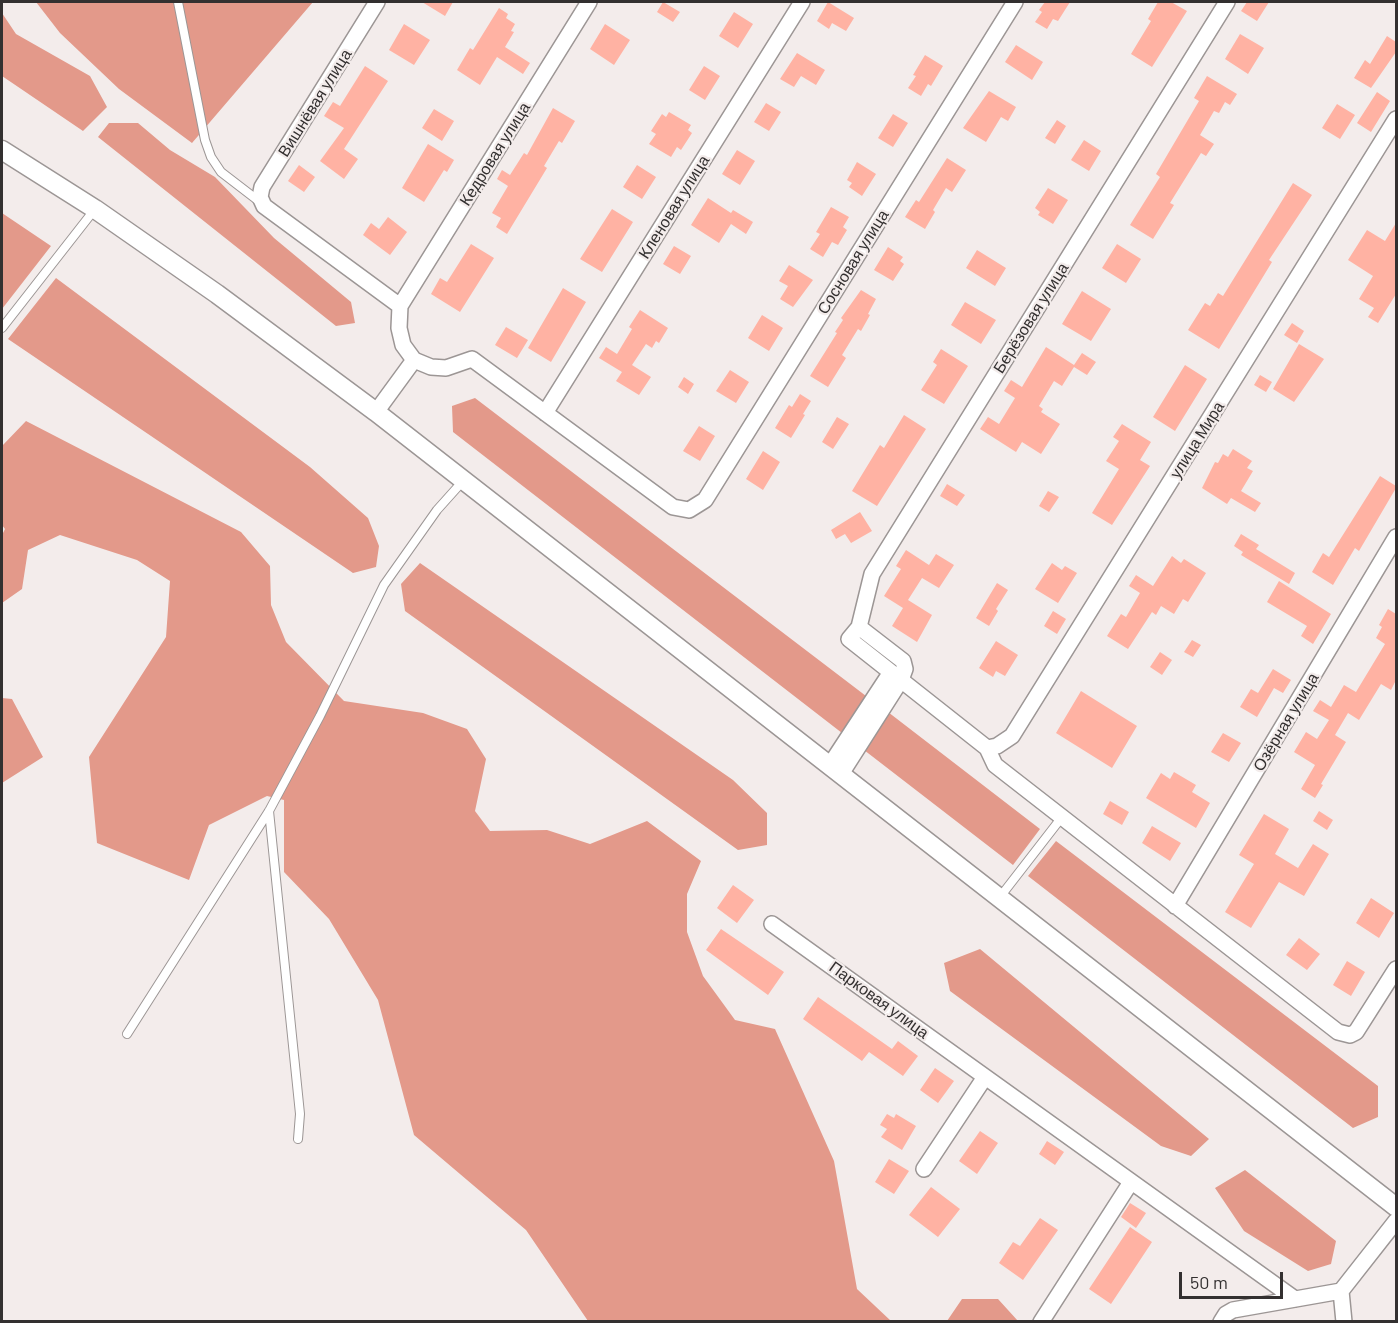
<!DOCTYPE html>
<meta charset="utf-8">
<style>
body{margin:0}
#map{position:relative;width:1398px;height:1323px;overflow:hidden;background:#f3eceb;font-family:Barlow,sans-serif}
canvas{display:block}
.frame{position:absolute;inset:0;border:3px solid #333030;pointer-events:none}
.scale{position:absolute;left:1179px;top:1272px;width:104px;height:27px;box-sizing:border-box;border:3px solid #333030;border-top:0;padding-left:8px;font-size:18px;line-height:21px;white-space:nowrap;color:#333030;-webkit-text-stroke:4px #f3eceb;paint-order:stroke}
</style>
<div id="map">
<canvas width="1398" height="1323"></canvas>
<div class="frame"></div>
<div class="scale">50 m</div>
</div>
<script>
const ctx = document.querySelector('canvas').getContext('2d');
ctx.lineJoin = 'round';
function fill(path, color) { ctx.fillStyle = color; ctx.fill(path, 'evenodd'); }
const toPath = rows => new Path2D(rows.map(r => 'M' + r).join(''));
function stroke(path, color, width, dash) { ctx.strokeStyle = color; ctx.lineWidth = width; ctx.lineCap = dash ? 'butt' : 'round'; ctx.setLineDash(dash || []); ctx.stroke(path); }
function write(font, color, halo, rows, align = 'center') {
  ctx.font = font + ' Barlow,sans-serif'; ctx.lineWidth = 4.5; ctx.setLineDash([]); ctx.textBaseline = 'middle'; ctx.strokeStyle = halo; ctx.fillStyle = color; for (const [text, x, y, turn = 0] of rows) {
    ctx.save(); ctx.translate(x, y); ctx.rotate((+turn || 0) * Math.PI / 180); ctx.textAlign = isNaN(turn) ? turn : align; if (halo) ctx.strokeText(text, 0, 0); ctx.fillText(text, 0, 0); ctx.restore();
  }
}
fill(toPath([
 [36,2,313,2,192,143,119,89,60,33],
 [2,13,16,34,90,76,107,107,83,131,2,76],
 [109,123,138,123,170,150,215,177,274,238,351,302,355,323,336,326,98,137],
 [2,213,51,246,2,309],
 [56,278,310,467,368,518,379,546,376,567,353,573,8,339],
 [475,398,866,696,842,733,453,432,452,406],
 [26,421,241,532,270,566,271,605,286,642,344,701,423,713,467,729,486,759,475,811,490,831,547,830,590,844,647,821,701,861,687,894,687,932,703,976,735,1020,775,1029,834,1161,857,1289,891,1321,588,1321,526,1230,414,1135,378,1000,329,919,284,872,284,800,267,796,209,825,189,880,97,843,89,757,166,637,170,581,137,560,60,535,28,550,22,589,2,603,2,535,5,529,2,525,2,446],
 [420,563,733,780,767,813,767,845,738,850,405,611,401,584],
 [2,698,12,699,43,757,2,783],
 [888,712,1040,829,1013,865,864,750],
 [1056,841,1378,1086,1378,1117,1353,1128,1028,876],
 [980,949,1209,1139,1191,1156,1161,1146,950,991,944,963],
 [1245,1170,1336,1241,1331,1264,1308,1271,1244,1231,1215,1188],
 [962,1299,998,1299,1018,1321,947,1321]
]), '#e3998a');
fill(toPath([
 [422,2,453,2,445,16],
 [663,2,680,12,673,22,657,12],
 [828,2,854,18,846,31,832,23,829,29,817,21],
 [1045,2,1070,2,1058,21,1053,19,1047,29,1035,22,1042,12,1039,10],
 [1158,2,1171,2,1187,11,1152,67,1131,54,1151,21,1148,19],
 [1247,2,1269,2,1257,21,1241,11],
 [499,8,508,14,506,18,515,24,511,31,514,32,505,47,530,63,523,74,497,57,480,85,457,70,470,48,473,50],
 [734,12,753,24,738,48,719,36],
 [404,24,430,40,414,65,389,50],
 [605,24,630,40,614,65,590,49],
 [1240,34,1264,48,1248,74,1225,59],
 [1387,36,1396,42,1396,52,1371,88,1354,78,1365,60,1370,64],
 [1016,45,1043,62,1032,80,1005,62],
 [797,53,825,70,816,85,801,76,794,87,780,79],
 [925,55,943,66,931,86,928,84,921,96,908,88,916,76,913,75],
 [365,66,388,81,344,149,358,159,344,179,320,161,344,128,324,116,333,102,340,106],
 [704,66,720,76,705,100,689,90],
 [1207,76,1237,94,1230,105,1225,102,1219,113,1214,111,1200,135,1214,144,1206,156,1201,153,1170,203,1174,205,1153,239,1130,225,1160,177,1156,174,1199,101,1194,98],
 [989,91,1016,107,1008,121,1001,117,986,142,963,128],
 [1377,92,1390,101,1371,132,1357,123],
 [766,103,781,112,769,131,754,122],
 [1337,104,1355,115,1340,139,1322,128],
 [553,108,575,121,562,143,559,141,544,166,547,168,507,234,496,227,501,218,492,213,508,186,497,179,502,170,510,175,524,153,527,155],
 [434,109,454,121,442,141,422,128],
 [669,112,691,125,688,130,692,133,681,150,677,147,671,157,649,144,656,134,651,131,662,114,666,117],
 [893,114,908,123,893,147,878,138],
 [1057,120,1066,126,1055,144,1045,138],
 [1084,140,1101,151,1089,171,1071,160],
 [428,144,454,160,447,172,444,170,424,202,402,188],
 [737,150,755,161,740,185,722,174],
 [947,158,966,170,952,192,946,188,933,210,935,212,925,229,905,217,916,200,919,202],
 [857,162,876,174,862,196,849,187,852,183,847,180],
 [299,165,315,177,304,192,288,181],
 [637,165,656,177,642,199,623,187],
 [1293,183,1312,195,1269,260,1272,262,1219,349,1188,330,1205,303,1210,306,1218,293,1223,296],
 [1048,188,1068,200,1053,224,1038,215,1040,212,1035,208],
 [708,198,731,213,733,210,753,222,746,234,731,224,719,243,691,225],
 [831,207,849,217,843,227,847,230,838,245,832,242,823,257,810,249,820,234,816,232],
 [612,209,633,222,602,272,580,259],
 [388,217,407,232,390,255,363,235,371,223,379,229],
 [1396,223,1396,294,1378,323,1368,317,1374,308,1359,299,1373,276,1348,260,1367,230,1385,241],
 [471,244,494,258,460,312,431,294,440,278,447,282],
 [1117,244,1141,259,1126,283,1102,268],
 [674,246,691,256,680,274,663,264],
 [888,247,903,257,900,261,904,264,893,281,874,270],
 [977,250,1006,268,995,286,966,268],
 [789,265,813,280,793,307,780,299,788,286,779,281],
 [563,288,586,302,551,362,528,348],
 [861,290,876,299,868,314,870,315,861,331,858,329,842,355,846,358,828,387,810,376,837,333,835,332,843,320,841,318],
 [1082,291,1111,309,1091,341,1062,324],
 [965,302,996,320,981,344,951,325],
 [640,310,668,328,659,343,656,341,652,348,646,344,632,365,651,377,639,395,616,381,622,372,599,358,606,347,617,354,632,329,629,327],
 [762,315,783,328,769,351,748,338],
 [1292,323,1304,331,1297,343,1284,335],
 [506,327,528,340,517,358,495,345],
 [1299,344,1324,359,1294,402,1273,389],
 [1046,347,1074,365,1082,353,1096,362,1087,375,1074,367,1062,386,1054,381,1039,406,1043,409,1041,412,1060,424,1041,454,1022,442,1016,452,980,429,988,417,999,424,1015,398,1004,391,1011,380,1022,387],
 [941,349,968,366,944,404,921,390,937,365,933,362],
 [1185,365,1207,379,1175,431,1153,417],
 [730,370,749,382,736,403,716,391],
 [1260,375,1272,382,1266,392,1254,385],
 [684,377,694,384,688,394,678,387],
 [800,394,811,401,803,414,805,415,791,438,775,428,789,405,792,407],
 [904,415,926,429,877,506,852,491,880,445,884,448],
 [837,417,849,424,833,449,822,442],
 [1122,424,1151,442,1140,460,1150,466,1112,525,1092,513,1119,469,1106,461,1119,441,1113,437],
 [699,426,715,436,700,461,683,451],
 [1233,449,1252,461,1247,468,1253,471,1241,491,1261,503,1255,512,1231,498,1227,504,1202,488,1215,462,1218,463,1223,454,1228,457],
 [763,451,780,462,763,490,746,479],
 [1380,476,1396,486,1396,488,1359,551,1355,548,1333,585,1312,572,1323,553,1329,557],
 [947,484,965,495,957,506,940,496],
 [1048,491,1059,497,1049,512,1039,506],
 [860,512,872,531,851,543,845,534,836,539,831,530],
 [1241,534,1259,545,1256,549,1295,573,1289,584,1241,555,1243,552,1234,546],
 [906,550,929,565,936,554,954,565,939,588,922,578,908,600,932,615,917,642,892,626,903,608,884,596,901,569,896,566],
 [1172,556,1181,563,1184,559,1206,573,1188,602,1183,599,1174,614,1161,606,1156,615,1152,612,1128,649,1107,636,1121,614,1126,617,1140,593,1129,586,1136,575,1153,586],
 [1052,563,1062,570,1065,566,1077,573,1058,603,1035,589],
 [1279,581,1331,614,1313,644,1301,636,1307,626,1267,602],
 [997,583,1008,590,996,609,998,611,989,626,976,618],
 [1388,609,1396,614,1396,680,1391,690,1381,684,1359,720,1348,713,1335,735,1346,742,1321,784,1323,785,1315,798,1301,789,1315,765,1294,752,1306,732,1317,739,1329,720,1313,711,1320,700,1331,707,1344,685,1356,692,1385,644,1376,638,1382,627,1379,625],
 [1053,611,1066,619,1057,634,1044,626],
 [1192,640,1201,645,1193,657,1184,652],
 [996,641,1018,655,1005,676,996,671,993,677,979,668],
 [1160,652,1172,660,1162,675,1150,667],
 [1273,669,1291,680,1283,693,1274,688,1257,717,1240,707,1251,689,1258,693],
 [1081,691,1137,726,1112,768,1056,733],
 [1223,733,1241,743,1229,762,1211,752],
 [1174,772,1196,785,1192,792,1210,803,1196,828,1146,798,1161,773,1170,779],
 [1110,801,1129,812,1122,825,1103,814],
 [1319,811,1333,820,1327,830,1313,821],
 [1264,814,1289,829,1275,854,1298,868,1313,844,1329,854,1304,896,1279,882,1251,928,1225,912,1254,864,1239,855],
 [1152,826,1181,843,1170,861,1142,843],
 [733,885,754,900,737,923,717,908],
 [1371,898,1394,913,1379,938,1356,923],
 [721,929,784,972,768,995,706,950],
 [1299,938,1320,954,1307,970,1286,955],
 [1347,961,1365,972,1351,996,1333,985],
 [818,997,892,1049,898,1041,918,1056,903,1076,869,1052,862,1061,803,1019],
 [935,1068,954,1081,938,1103,920,1090],
 [887,1114,894,1118,896,1114,916,1126,902,1150,881,1137,887,1129,880,1125],
 [980,1131,998,1143,977,1174,959,1161],
 [1047,1141,1064,1152,1055,1165,1039,1154],
 [889,1159,909,1171,894,1194,875,1182],
 [931,1187,960,1209,938,1237,909,1215],
 [1130,1203,1146,1213,1136,1228,1121,1217],
 [1040,1218,1058,1230,1023,1280,999,1263,1013,1242,1020,1246],
 [1130,1227,1152,1242,1111,1304,1089,1289]
]), '#ffb2a3');
const service = toPath([
 [178,2,205,140,211,157,221,172,260,202],
 [2,328,95,209],
 [269,811,300,1114,298,1139],
 [1000,897,1062,817],
 [127,1034,269,811,320,716,384,585,437,510,463,481]
]);
const minor = toPath([
 [377,2,262,187,260,197,264,206,400,306],
 [589,2,400,306,399,328,403,345,414,360,431,367,446,368,472,359,673,507,689,510,705,500,1015,2],
 [1227,2,872,574,859,627,849,639,987,748,995,765,1338,1032,1350,1035,1356,1032,1396,969],
 [376,412,414,360],
 [545,413,802,2],
 [987,748,997,746,1012,736,1396,119],
 [830,765,891,672],
 [841,774,901,680,905,669,903,661,859,627],
 [1175,906,1396,537],
 [772,924,1295,1299],
 [924,1169,985,1077],
 [1341,1291,1396,1221],
 [1341,1291,1344,1322],
 [1041,1322,1131,1182],
 [1221,1322,1226,1314,1233,1310,1341,1291]
]);
const tertiary = toPath([
 [2,150,95,209,217,294,376,412,1396,1207]
]);
stroke(service, '#9c9695', 10);
stroke(minor, '#9c9695', 18);
stroke(tertiary, '#9c9695', 21);
stroke(service, '#fff', 8);
stroke(minor, '#fff', 15);
stroke(tertiary, '#fff', 18);
write('16px', '#333030', '#f3eceb', [
 ["Вишнёвая улица",315,103,-58],
 ["Кедровая улица",495,154,-58],
 ["Кленовая улица",674,207,-58],
 ["Сосновая улица",853,262,-58],
 ["Берёзовая улица",1031,318,-58],
 ["улица Мира",1197,440,-58],
 ["Озёрная улица",1286,722,-59],
 ["Парковая улица",879,1000,36]
]);
</script>
